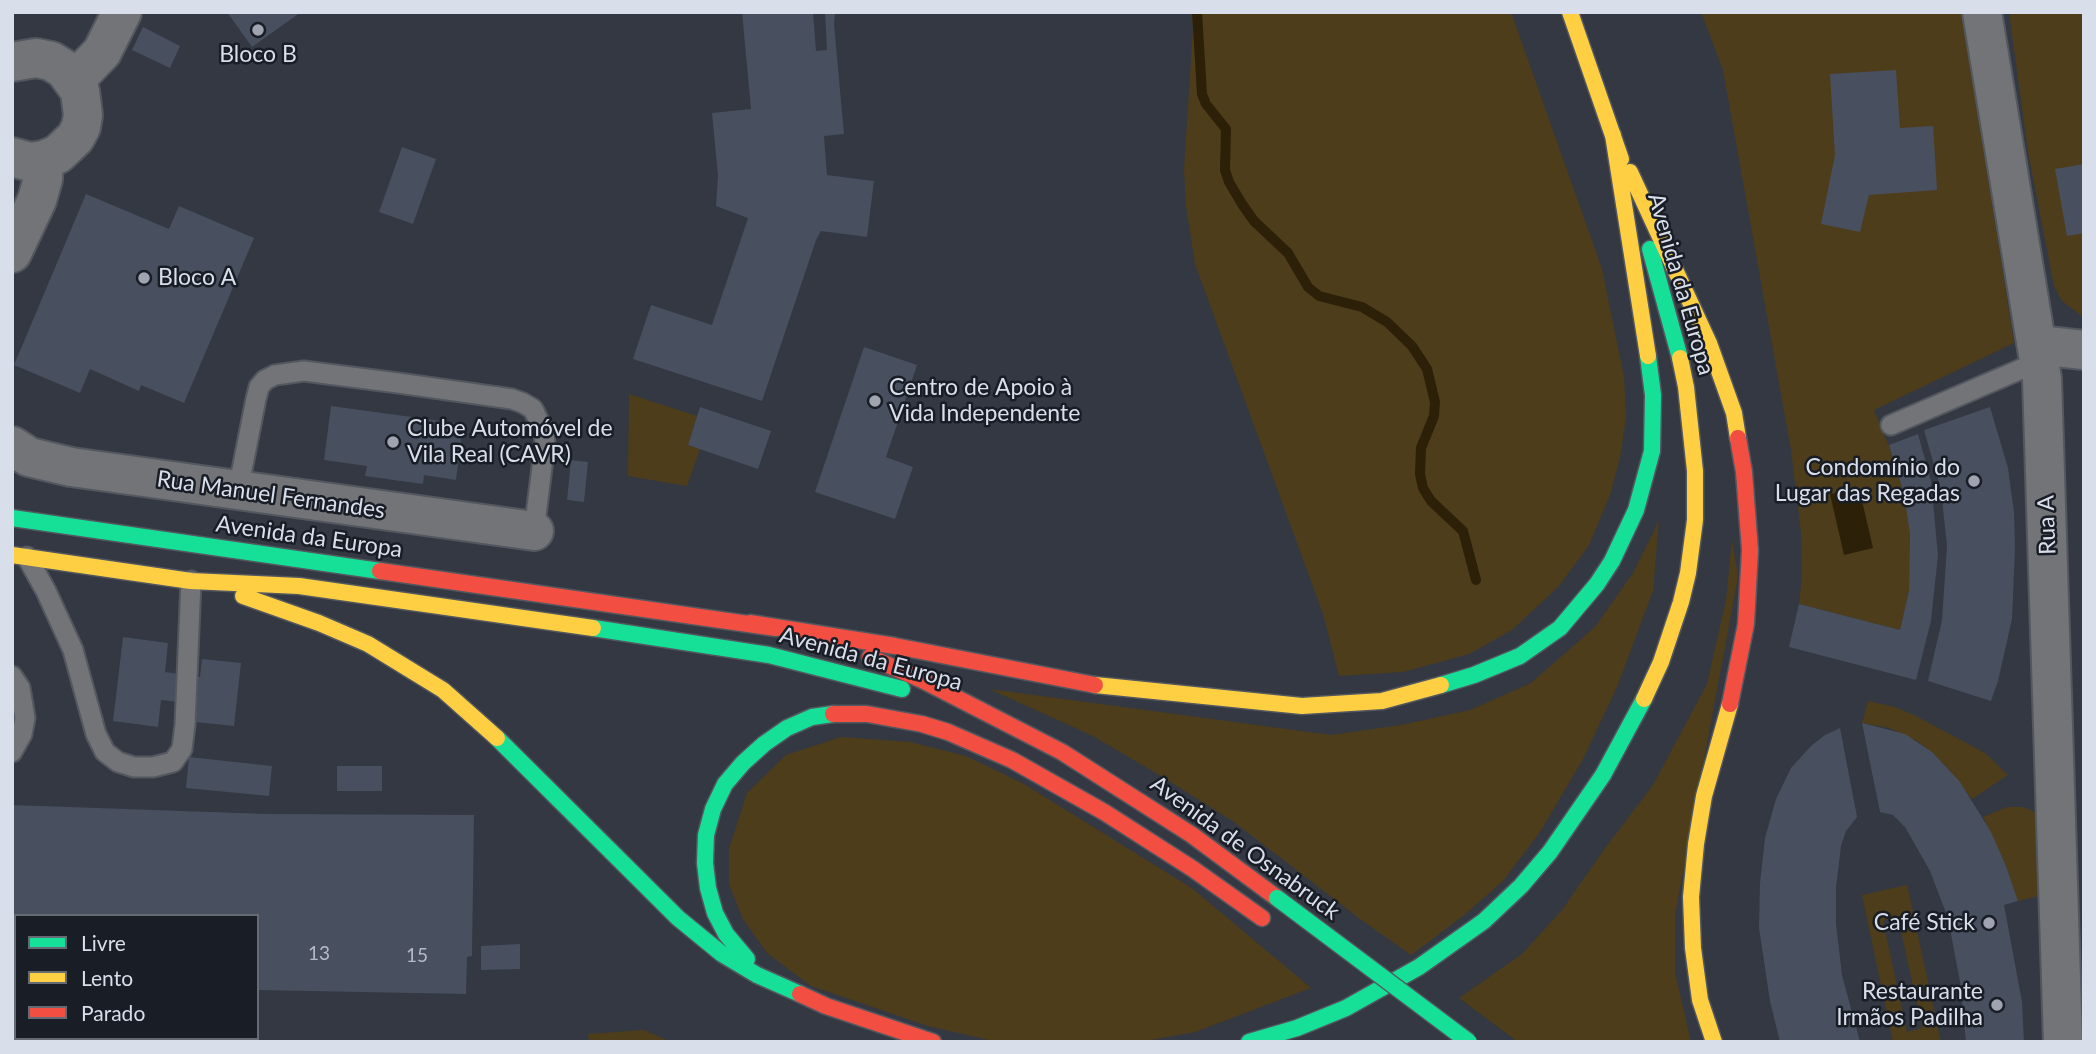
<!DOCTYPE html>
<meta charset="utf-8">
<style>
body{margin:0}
#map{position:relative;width:2096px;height:1054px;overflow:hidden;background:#333842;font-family:Lato,sans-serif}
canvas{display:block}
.frame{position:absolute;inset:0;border:14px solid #d9deeb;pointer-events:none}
.legend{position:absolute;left:14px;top:914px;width:245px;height:126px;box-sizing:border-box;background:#191d26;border:2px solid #666a75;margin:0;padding:9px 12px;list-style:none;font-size:21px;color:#d9deeb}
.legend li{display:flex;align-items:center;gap:14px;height:35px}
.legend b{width:35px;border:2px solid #666a75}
</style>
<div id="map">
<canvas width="2096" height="1054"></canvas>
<div class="frame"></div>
<ul class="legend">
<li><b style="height:9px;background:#16e098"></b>Livre</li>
<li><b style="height:9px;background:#ffcf43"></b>Lento</li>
<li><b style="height:9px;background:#f24e42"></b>Parado</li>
</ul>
</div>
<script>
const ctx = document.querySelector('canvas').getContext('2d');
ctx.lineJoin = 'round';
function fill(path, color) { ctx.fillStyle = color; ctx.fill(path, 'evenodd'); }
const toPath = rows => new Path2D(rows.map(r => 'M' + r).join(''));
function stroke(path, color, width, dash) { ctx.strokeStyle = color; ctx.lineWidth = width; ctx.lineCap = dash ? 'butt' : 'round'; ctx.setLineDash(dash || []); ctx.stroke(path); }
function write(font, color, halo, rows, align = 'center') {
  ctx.font = font + ' Lato,sans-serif'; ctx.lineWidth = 5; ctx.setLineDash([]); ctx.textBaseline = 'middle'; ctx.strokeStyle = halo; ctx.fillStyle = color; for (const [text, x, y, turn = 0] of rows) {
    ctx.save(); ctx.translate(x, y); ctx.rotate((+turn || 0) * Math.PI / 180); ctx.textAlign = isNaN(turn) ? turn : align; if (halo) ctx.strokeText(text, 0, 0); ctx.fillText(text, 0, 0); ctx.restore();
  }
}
fill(toPath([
 [1191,12,1511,12,1602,269,1624,377,1626,417,1620,458,1610,495,1589,545,1559,586,1512,630,1469,654,1403,672,1339,676,1323,614,1195,264,1186,206,1184,170,1193,28],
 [1701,12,1962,12,2014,343,1874,410,1895,461,1904,494,1910,534,1909,591,1900,630,1799,604,1802,576,1801,532,1791,450,1723,70],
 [2009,12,2084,12,2084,318,2062,301,2054,286,2028,152],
 [629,394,697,416,688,445,700,449,687,486,628,476],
 [1659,521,1653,591,1617,687,1583,759,1540,832,1503,881,1463,916,1411,955,1360,919,1234,822,1161,776,1091,735,989,689,1331,735,1401,725,1470,710,1531,683,1595,627,1633,573],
 [1732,539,1738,577,1675,915,1675,972,1691,1042,1518,1042,1459,998,1522,954,1562,910,1603,851,1653,785,1707,684,1726,600],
 [1868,701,1895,707,1916,716,1985,753,2008,775,1972,799,1945,765,1919,742,1889,728,1862,723],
 [841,737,910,742,966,756,1024,784,1193,889,1311,988,1195,1032,1139,1042,998,1042,928,1026,811,986,767,953,743,919,729,884,729,849,747,793,786,755],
 [2007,807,2023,807,2037,813,2046,894,2018,901,2006,866,1983,817],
 [1907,885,1941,1042,1893,1042,1862,895],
 [1898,917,1922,1028,1907,1032,1883,921],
 [644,1030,671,1042,589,1042,588,1034]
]), '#4d3d1a');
fill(toPath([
 [1859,488,1873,548,1844,555,1830,494]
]), '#2c2008');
stroke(toPath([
 [1197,12,1202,94,1206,104,1226,129,1225,170,1229,182,1242,204,1254,221,1288,253,1308,287,1319,296,1362,307,1387,322,1412,346,1427,369,1435,402,1434,416,1421,448,1420,474,1423,488,1431,501,1463,531,1476,580]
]), '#2c2008', 10);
fill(toPath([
 [227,12,301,12,252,47],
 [742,12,813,12,816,51,827,50,825,12,835,12,834,24,844,134,824,136,827,175,874,181,867,237,821,231,816,240,762,401,633,359,651,305,712,325,748,218,716,206,718,176,712,113,751,109],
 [143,27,180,46,170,68,132,50],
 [1896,70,1900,128,1933,126,1937,190,1869,195,1860,232,1821,224,1835,155,1830,74],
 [402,147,436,159,413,224,379,212],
 [2084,164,2084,233,2067,236,2055,169],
 [86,194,169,229,179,206,254,238,184,403,141,385,139,391,90,369,80,393,14,365],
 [864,347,917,365,886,457,913,467,895,519,815,492],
 [331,406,463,424,456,480,424,475,423,484,365,476,367,466,324,460],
 [700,407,771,431,758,469,688,445],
 [1990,407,2008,468,2014,512,2015,548,2012,619,1998,681,1991,701,1928,681,1942,620,1947,546,1941,490,1924,430],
 [1918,434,1931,481,1938,555,1931,621,1916,680,1789,647,1799,604,1900,630,1909,591,1910,534,1904,494,1889,445],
 [571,460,588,462,584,502,567,500],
 [123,637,168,643,165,672,200,677,202,659,241,663,234,726,195,722,197,704,161,700,158,727,113,721],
 [1862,723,1905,734,1932,752,1960,782,1991,832,2006,866,2018,901,2004,905,2022,1002,2024,1042,1966,1042,1960,982,1948,918,1930,871,1905,827,1893,815,1880,812],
 [1840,728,1857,817,1846,831,1841,846,1836,888,1836,924,1842,975,1860,1042,1780,1042,1770,1001,1759,928,1760,883,1765,838,1776,799,1791,768,1811,746,1825,735],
 [189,757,272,766,269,796,186,788],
 [337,766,382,766,382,791,337,791],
 [12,805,267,814,474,815,472,956,467,957,466,994,257,990,257,916,16,916,16,965,12,965],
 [520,944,520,969,481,970,481,946]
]), '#484f5f');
const lane = toPath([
 [1891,425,2040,361],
 [238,490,256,399,259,387,265,380,275,375,304,371,398,383,512,399,523,403,533,409,544,432,545,443,534,531],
 [27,557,46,591,73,650,96,734,105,752,118,762,134,767,153,767,173,762,182,749,185,725,191,581],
 [12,676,20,688,25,718,22,734,12,752]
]);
const street = toPath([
 [1982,12,2042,379,2063,1042],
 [12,62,36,58,51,61,64,69,80,91,83,115,81,127,75,138,58,154,44,160,30,162,12,157],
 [75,80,102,52,122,12],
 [12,253,37,200,43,179,44,160],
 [2038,345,2084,350],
 [12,446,29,457,71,467,534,531]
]);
const fast = toPath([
 [1650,249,1680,358],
 [12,518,380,571],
 [593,628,769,655,902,689],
 [1441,685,1474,675,1520,656,1560,628,1597,584,1612,561,1636,510,1652,451,1653,395,1648,356],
 [497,738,678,918,722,954,757,975,800,994],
 [747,959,726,934,715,913,708,888,705,863,706,835,713,809,725,784,743,763,764,744,787,728,812,717,833,714],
 [1249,1042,1297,1028,1346,1008,1419,967,1484,921,1521,886,1550,852,1603,775,1644,699]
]);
const slow = toPath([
 [1570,12,1621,159],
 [1613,135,1648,356],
 [1630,172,1709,343,1734,413,1738,438],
 [12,555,191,581,299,586,593,628],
 [243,596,319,623,368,644,443,690,497,738],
 [1095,685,1302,706,1382,701,1441,685],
 [1644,699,1661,662,1681,602,1688,573,1695,520,1695,471,1686,387,1680,358],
 [1714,1042,1700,1000,1693,948,1691,897,1696,844,1704,796,1730,704]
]);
const jam = toPath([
 [380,571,776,628],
 [750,623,895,646,1095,685],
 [870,657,922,680,1062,752,1192,835,1277,898],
 [1730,704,1746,624,1750,550,1744,472,1738,438],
 [833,714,867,714,922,724,948,732,1012,760,1104,812,1193,869,1262,918],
 [800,994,826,1006,933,1042]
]);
stroke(lane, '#53575f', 23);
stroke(street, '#53575f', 42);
stroke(fast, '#53575f', 19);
stroke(slow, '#53575f', 19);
stroke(jam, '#53575f', 19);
stroke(lane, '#737478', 19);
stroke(street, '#737478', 38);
stroke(fast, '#16e098', 16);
stroke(slow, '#ffcf43', 16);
stroke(jam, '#f24e42', 16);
const fastBridge = toPath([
 [1277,898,1469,1042]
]);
stroke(fastBridge, '#53575f', 19, []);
stroke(fastBridge, '#16e098', 16);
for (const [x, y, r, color] of [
 [258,30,7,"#9fa4b0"],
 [144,278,7,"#9fa4b0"],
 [875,401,7,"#9fa4b0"],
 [393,442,7,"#9fa4b0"],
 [1974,481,7,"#9fa4b0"],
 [1989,923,7,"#9fa4b0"],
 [1997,1005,7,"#9fa4b0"]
]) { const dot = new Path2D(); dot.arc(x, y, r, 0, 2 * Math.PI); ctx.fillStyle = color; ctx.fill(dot); stroke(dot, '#191d26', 2.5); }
write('19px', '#b5bac8', null, [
 ["13",319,954],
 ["15",417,956]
]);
write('23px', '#d9deeb', '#191d26', [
 ["Bloco B",258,55,"center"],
 ["Bloco A",158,278],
 ["Centro de Apoio à",889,388],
 ["Vida Independente",889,414],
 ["Clube Automóvel de",407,429],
 ["Vila Real (CAVR)",407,455],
 ["Condomínio do",1960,468,"right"],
 ["Lugar das Regadas",1960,494,"right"],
 ["Café Stick",1975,923,"right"],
 ["Restaurante",1983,992,"right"],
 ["Irmãos Padilha",1983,1018,"right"]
], 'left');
write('23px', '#d9deeb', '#191d26', [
 ["Avenida da Europa",1681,284,74],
 ["Rua Manuel Fernandes",271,495,8],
 ["Rua A",2047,525,-92],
 ["Avenida da Europa",309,537,8],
 ["Avenida da Europa",871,659,15],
 ["Avenida de Osnabruck",1245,848,36]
]);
</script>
